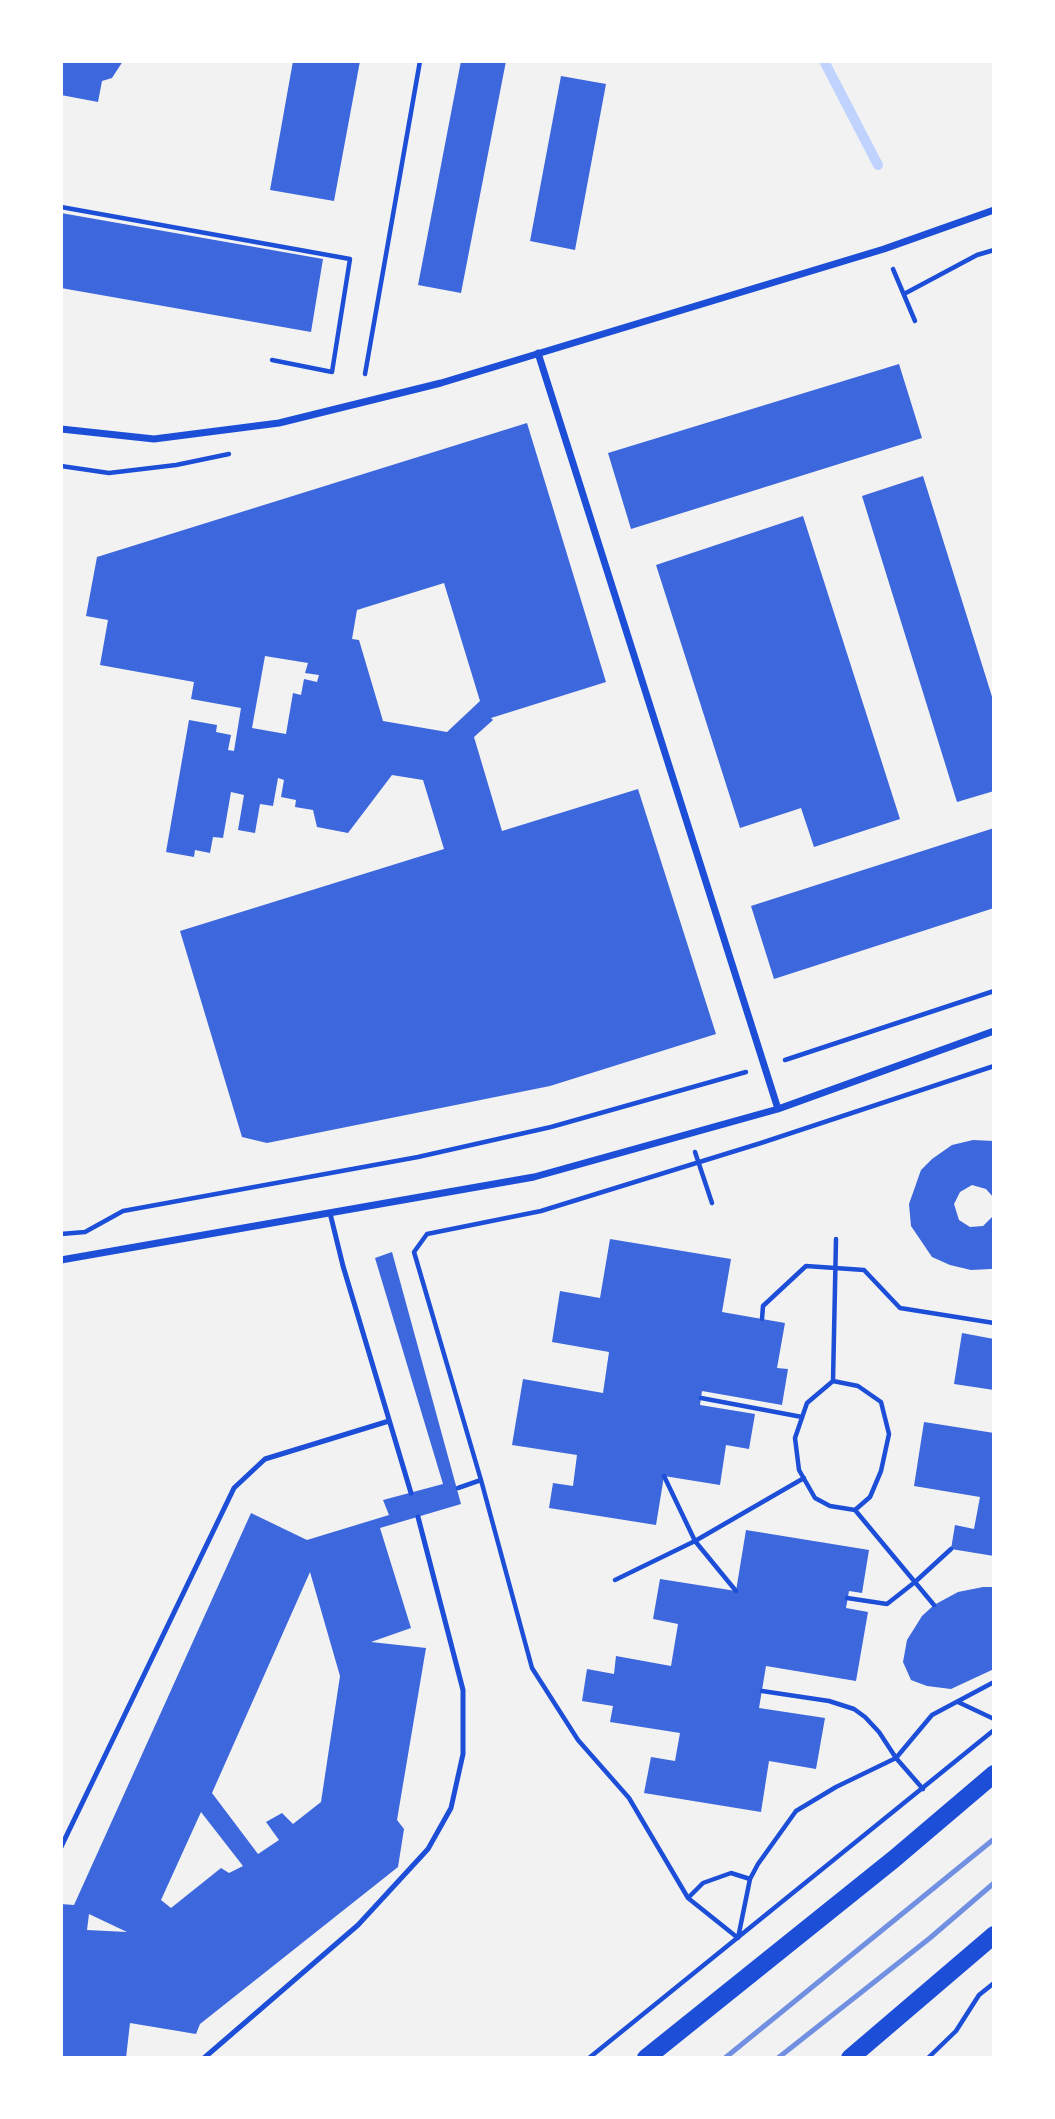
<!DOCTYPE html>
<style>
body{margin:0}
#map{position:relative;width:1055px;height:2119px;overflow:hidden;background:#f2f2f2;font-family:"Noto Sans",sans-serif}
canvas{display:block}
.frame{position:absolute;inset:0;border:63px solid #fff;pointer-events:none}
</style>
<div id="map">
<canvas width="1055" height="2119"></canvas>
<div class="frame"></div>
</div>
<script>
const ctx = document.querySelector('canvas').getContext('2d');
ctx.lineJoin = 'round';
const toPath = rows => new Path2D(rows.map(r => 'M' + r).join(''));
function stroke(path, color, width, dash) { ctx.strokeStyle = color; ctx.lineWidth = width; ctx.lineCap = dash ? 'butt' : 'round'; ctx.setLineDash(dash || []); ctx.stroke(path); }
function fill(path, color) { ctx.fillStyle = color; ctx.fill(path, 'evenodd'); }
stroke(toPath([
 [824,61,878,165]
]), '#bfd3fe', 10);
fill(toPath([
 [61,61,123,61,112,78,102,81,98,102,61,95],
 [293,61,360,61,334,201,270,190],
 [461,61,506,61,461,293,418,285],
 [561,76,606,84,575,250,530,241],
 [61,213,323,259,311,332,61,288],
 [899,364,922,438,631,529,608,453],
 [527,423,606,682,491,718,493,720,474,737,502,831,638,789,716,1034,550,1086,267,1143,242,1137,180,931,444,849,423,780,392,775,348,833,317,827,313,810,295,807,296,800,281,797,284,780,278,778,273,806,260,804,255,833,238,830,244,795,231,792,223,838,213,837,210,853,195,850,194,857,166,852,189,720,217,725,216,732,231,735,228,750,234,751,241,708,191,699,194,682,100,665,108,620,86,616,97,557],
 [444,583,480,701,447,732,383,721,359,640,352,639,357,610],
 [265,656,308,663,305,673,319,675,317,682,304,679,301,695,293,693,286,734,252,728],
 [923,476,994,703,994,791,957,802,862,496],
 [803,516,900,819,814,847,801,808,740,828,656,565],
 [994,828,994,908,774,979,751,906],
 [973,1140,994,1141,994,1198,986,1189,972,1185,960,1192,954,1204,959,1220,970,1227,983,1226,994,1215,994,1268,991,1269,971,1270,950,1265,932,1257,911,1226,909,1204,921,1170,932,1159,952,1145],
 [610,1239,731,1259,722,1312,785,1323,777,1368,788,1369,782,1405,702,1391,700,1405,755,1414,749,1449,726,1445,720,1485,664,1476,656,1525,549,1508,553,1483,573,1486,577,1455,512,1445,523,1379,603,1393,609,1352,552,1342,560,1291,600,1298],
 [392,1252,461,1504,380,1528,411,1628,371,1642,426,1648,397,1820,404,1829,398,1867,200,2024,196,2034,130,2023,126,2058,61,2058,61,1904,74,1905,251,1513,307,1540,389,1515,383,1500,443,1484,375,1258],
 [310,1572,340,1676,321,1802,293,1824,282,1813,266,1822,279,1840,258,1854,212,1793],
 [201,1812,243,1866,229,1873,221,1868,171,1908,161,1900],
 [89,1914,127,1932,87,1930],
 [962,1333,994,1339,994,1390,954,1384],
 [924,1422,994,1433,994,1556,951,1549,955,1525,974,1529,980,1497,914,1486],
 [746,1530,869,1550,862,1593,849,1591,846,1608,868,1612,856,1681,766,1666,759,1708,825,1718,816,1769,769,1761,761,1812,644,1793,651,1757,675,1761,680,1733,610,1722,613,1706,582,1701,587,1669,614,1674,616,1656,671,1666,678,1624,653,1619,660,1579,736,1591],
 [983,1587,994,1587,994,1669,951,1689,927,1686,911,1680,903,1662,907,1640,922,1616,934,1605,958,1592]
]), '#3d67dc');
stroke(toPath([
 [61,207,350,259,332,372,272,360],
 [893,269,915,321],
 [904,294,977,255,994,250],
 [365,374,420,61],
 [61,466,109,473,176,465,229,454],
 [785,1060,994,991],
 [695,1152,712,1203],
 [61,1234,85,1232,123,1211,418,1157,551,1127,746,1072],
 [762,1319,763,1306,806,1266,864,1270,900,1308,994,1323],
 [833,1381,807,1403,795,1438,799,1470,815,1498,830,1506,855,1510,870,1497,881,1471,889,1434,881,1402,858,1386,833,1381,836,1239],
 [701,1398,802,1417],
 [664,1476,695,1541,736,1591],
 [458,1488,481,1480],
 [855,1510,934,1605],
 [615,1580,695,1541,804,1478],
 [847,1598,887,1604,915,1582,951,1549],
 [762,1691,829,1701,854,1709,865,1717,879,1732,896,1758,836,1787,796,1811,758,1864,750,1879,738,1938,688,1898,629,1798,578,1740,532,1668,481,1480,414,1252,427,1234,541,1211,761,1143,994,1066],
 [958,1702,994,1719],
 [923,1789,896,1758,932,1715,994,1682],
 [688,1898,703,1883,731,1873,750,1879],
 [589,2058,994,1730],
 [928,2058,956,2031,979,1995,994,1983]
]), '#1d4ed8', 4.5);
stroke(toPath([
 [330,1213,343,1266,411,1493],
 [61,1847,234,1488,265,1459,389,1421],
 [204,2058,358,1925,428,1849,451,1808,463,1754,463,1690,418,1517]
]), '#1d4ed8', 5);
stroke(toPath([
 [538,353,778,1109],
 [61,429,154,439,279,423,441,383,884,249,994,210],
 [61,1260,534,1177,778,1109,994,1031]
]), '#1d4ed8', 7);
stroke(toPath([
 [646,2058,894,1859,994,1774],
 [850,2058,994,1935]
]), '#1d4ed8', 18);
stroke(toPath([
 [725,2058,994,1839],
 [778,2058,930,1938,994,1883]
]), '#7290e2', 5);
</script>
